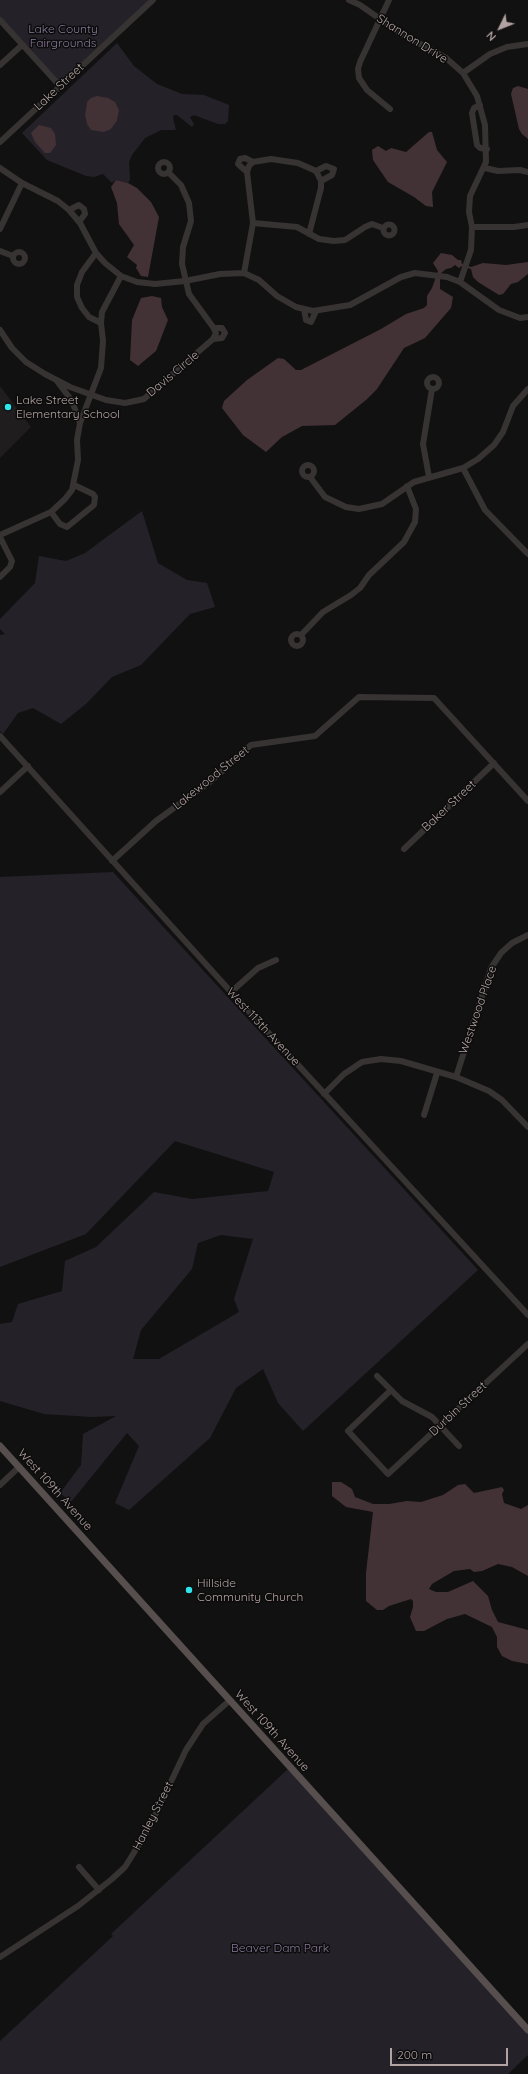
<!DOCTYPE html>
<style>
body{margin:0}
#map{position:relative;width:528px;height:2074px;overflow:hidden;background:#121111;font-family:Quicksand,sans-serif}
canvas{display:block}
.north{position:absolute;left:480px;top:8px;width:40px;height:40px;-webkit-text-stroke:3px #0d0c0c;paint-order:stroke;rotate:227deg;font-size:11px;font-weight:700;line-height:16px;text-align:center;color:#b2a3a2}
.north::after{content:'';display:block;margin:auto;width:14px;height:18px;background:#b2a3a2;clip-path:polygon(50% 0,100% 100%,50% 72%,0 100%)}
.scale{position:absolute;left:390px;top:2048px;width:118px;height:18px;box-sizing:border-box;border:2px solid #b2a3a2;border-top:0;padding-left:5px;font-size:12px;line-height:14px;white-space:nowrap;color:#b2a3a2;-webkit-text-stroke:3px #0d0c0c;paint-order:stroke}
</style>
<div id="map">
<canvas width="528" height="2074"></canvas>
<div class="north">N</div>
<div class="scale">200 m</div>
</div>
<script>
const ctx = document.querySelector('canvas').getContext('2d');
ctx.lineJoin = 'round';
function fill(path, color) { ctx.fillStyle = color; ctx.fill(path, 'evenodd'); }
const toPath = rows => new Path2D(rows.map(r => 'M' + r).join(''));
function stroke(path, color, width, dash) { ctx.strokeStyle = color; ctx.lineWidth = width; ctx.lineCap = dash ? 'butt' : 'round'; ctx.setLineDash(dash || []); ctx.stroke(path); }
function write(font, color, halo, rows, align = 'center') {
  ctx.font = font + ' Quicksand,sans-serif'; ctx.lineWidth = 3; ctx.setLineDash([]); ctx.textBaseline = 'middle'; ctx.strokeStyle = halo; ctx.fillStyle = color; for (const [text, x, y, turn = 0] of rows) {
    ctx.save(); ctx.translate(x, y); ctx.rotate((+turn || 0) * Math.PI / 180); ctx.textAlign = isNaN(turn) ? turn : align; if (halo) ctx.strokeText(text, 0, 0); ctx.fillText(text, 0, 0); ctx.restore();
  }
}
fill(toPath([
 [0,386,31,427,0,458]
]), '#1f1d1d');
fill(toPath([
 [0,0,153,0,61,86,0,21],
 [117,43,134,66,157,84,182,94,204,95,229,105,228,121,225,124,218,124,194,115,190,117,194,124,192,127,177,115,174,115,173,118,176,130,161,130,145,138,132,155,129,162,130,180,128,183,116,180,112,183,103,174,94,177,86,176,47,160,22,133],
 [87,102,118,114,117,121,111,129,85,114],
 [142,511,158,563,187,580,207,583,215,607,190,614,141,665,112,677,86,704,61,724,33,708,18,713,3,734,0,731,0,635,5,634,0,629,0,619,35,583,39,556,66,561,85,553],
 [113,872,478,1270,303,1431,278,1403,263,1369,236,1388,210,1438,129,1510,115,1503,139,1446,127,1433,71,1502,60,1493,81,1465,83,1434,116,1416,92,1417,44,1414,0,1401,0,1324,12,1322,18,1304,62,1291,65,1261,96,1247,154,1192,192,1199,268,1191,274,1172,175,1141,86,1234,0,1267,0,877],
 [221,1235,253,1239,234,1299,239,1312,159,1359,133,1359,141,1330,192,1269,198,1243],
 [288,1769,528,2033,528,2055,508,2074,0,2074,0,2041,113,1936,111,1934]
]), '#252129');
fill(toPath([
 [518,86,528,89,528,139,522,134,519,129,511,94,513,88],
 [97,96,108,98,115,102,119,110,117,121,111,129,104,132,91,130,87,124,85,114,87,102,91,98],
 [39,125,51,128,55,134,56,145,50,153,45,153,35,142,31,133],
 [429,132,432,132,437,150,447,162,432,192,433,207,426,206,414,197,388,182,373,160,372,150,378,146,386,151,391,148,406,152],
 [116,180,128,183,137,188,151,202,159,217,148,277,141,276,136,268,137,265,127,257,134,245,119,224,117,203,111,187],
 [441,253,452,255,458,260,461,260,462,264,471,267,483,263,506,265,528,262,528,274,518,282,511,284,503,294,499,295,478,282,473,277,471,269,462,266,459,268,455,265,451,268,446,269,440,274,440,289,453,297,451,308,425,338,404,348,377,389,366,400,335,425,302,426,282,437,266,452,243,435,222,408,224,401,247,380,278,358,284,359,296,370,301,370,381,329,406,314,424,308,427,305,427,296,432,288,438,271,433,263],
 [152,296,161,298,162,307,168,320,156,351,138,366,130,360,132,320,141,298],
 [332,1482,341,1482,352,1489,355,1497,373,1504,389,1504,407,1501,421,1502,443,1495,458,1485,465,1484,474,1493,502,1487,504,1490,502,1494,504,1503,521,1509,528,1505,528,1576,512,1567,498,1564,482,1571,474,1572,470,1569,454,1571,432,1584,429,1589,436,1592,448,1592,473,1581,488,1596,492,1610,498,1622,528,1630,528,1664,512,1661,502,1656,497,1647,497,1637,492,1627,465,1614,447,1619,424,1631,416,1631,410,1617,413,1607,413,1601,411,1599,389,1606,383,1610,377,1610,366,1601,366,1573,373,1512,346,1507,332,1496]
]), '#433235');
stroke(toPath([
 [349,0,360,5,400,33,446,58,463,73,477,96,485,125,486,162,470,196,469,212,472,227,471,250,460,282],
 [389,0,360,62,358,69,359,78,367,90,390,109],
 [0,20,60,86],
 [0,65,22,45],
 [463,73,490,54,507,47,528,44],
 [480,105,474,108,472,113,477,145,480,148,487,149],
 [0,142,153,0],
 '158 168a6 6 0 1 1 12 0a6 6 0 1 1-12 0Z',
 [0,168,22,183,58,201,69,210,80,223,96,253,105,263,121,276,137,282,155,284,185,281,220,274,244,273,259,280,277,296,296,307,313,311,350,305,401,277,415,273,447,277,460,282,499,310,520,318,528,317],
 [485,168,498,171,520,170,528,172],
 [316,171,326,166,334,169,332,175,321,181],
 [247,172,238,164,240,159,245,158,253,162],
 [69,210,79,205,84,209,85,214,79,222],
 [253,223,297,227,319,239,334,241,345,240,365,227,372,224,383,228],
 '383.5 230a5.5 5.5 0 1 1 11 0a5.5 5.5 0 1 1-11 0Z',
 [472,227,514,227,528,225],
 [0,229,22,183],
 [0,251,13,256],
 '13 258a6 6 0 1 1 12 0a6 6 0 1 1-12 0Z',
 [96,253,82,272,77,285,77,297,82,308,89,317,101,323],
 [244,273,253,223,247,172,249,166,253,162,271,159,298,163,316,171,321,181,321,188,309,234],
 [304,309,306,320,311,322,316,311],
 [0,330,12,348,26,362,45,374,70,387,106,400,125,403,144,399,213,339,216,333,213,327,189,294,182,264,183,247,191,221,189,203,181,185,168,172],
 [213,339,222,338,225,333,222,328,214,328],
 '427 383a6 6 0 1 1 12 0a6 6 0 1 1-12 0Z',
 [57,381,72,401,80,423],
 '302 471a6 6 0 1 1 12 0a6 6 0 1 1-12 0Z',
 [463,468,485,510,528,554],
 [310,477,325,497,346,507,359,509,382,504,414,482,463,468,478,459,494,445,503,432,513,406,528,389],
 [429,477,423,444,432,389],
 [51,512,60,524,67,527,94,505,95,497,93,494,74,485],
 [0,535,51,512,65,499,72,490,78,460,77,440,80,423,101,368,103,341,101,323,102,312,121,276],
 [0,537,12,561,10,567,0,577],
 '291 640a6 6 0 1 1 12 0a6 6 0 1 1-12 0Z',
 [301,635,323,612,351,595,360,588,369,575,404,542,415,522,416,509,407,486],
 [0,736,231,992,528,1315],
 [0,792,28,766],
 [404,849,494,763],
 [112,861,156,821,211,781,251,745,315,736,359,697,434,698,528,801],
 [231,992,258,968,276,960],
 [456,1077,491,968,501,953,512,943,528,935],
 [324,1094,344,1074,362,1062,381,1059,401,1061,456,1077,489,1091,502,1100,528,1127],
 [424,1115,437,1073],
 [377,1376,402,1401,432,1417,459,1446],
 [390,1391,348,1431,388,1474,528,1344],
 [0,1485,19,1467],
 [79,1867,99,1890],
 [0,1957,78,1906,112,1879,125,1867,148,1830,186,1750,203,1724,229,1701]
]), '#373332', 6);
stroke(toPath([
 [0,1446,528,2030]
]), '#564f4e', 7);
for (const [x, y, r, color] of [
 [8,407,4,"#2fe5ec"],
 [189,1590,4,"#2fe5ec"]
]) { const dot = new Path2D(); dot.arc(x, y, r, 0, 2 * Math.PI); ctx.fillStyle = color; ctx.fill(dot); stroke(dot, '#0d0c0c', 1.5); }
write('12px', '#89799d', '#0d0c0c', [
 ["Lake County",63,29],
 ["Fairgrounds",63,43],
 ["Beaver Dam Park",280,1948]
]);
write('12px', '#b2a3a2', '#0d0c0c', [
 ["Shannon Drive",412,39,32],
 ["Lake Street",59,87,-43],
 ["Davis Circle",173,374,-40],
 ["Lakewood Street",211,778,-39],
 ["Baker Street",449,806,-43],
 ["Westwood Place",478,1010,-71],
 ["West 113th Avenue",263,1027,47],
 ["Durbin Street",458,1409,-43],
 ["West 109th Avenue",55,1490,48],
 ["West 109th Avenue",272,1731,48],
 ["Hanley Street",153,1816,-63]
]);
write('12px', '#b2a3a2', '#0d0c0c', [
 ["Lake Street",16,400],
 ["Elementary School",16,414],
 ["Hillside",197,1583],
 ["Community Church",197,1597]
], 'left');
</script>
